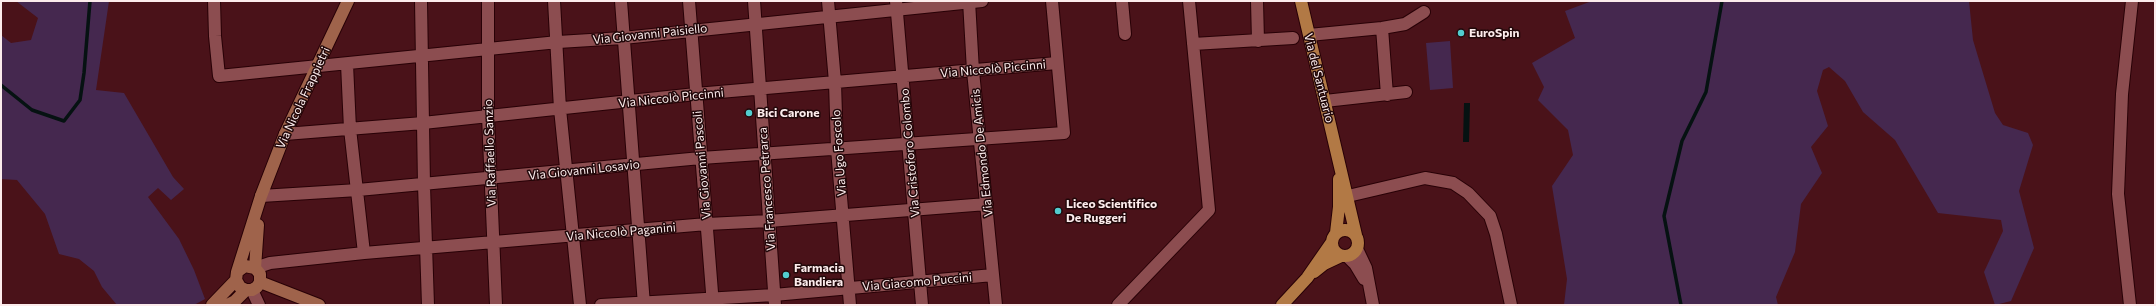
<!DOCTYPE html>
<meta charset="utf-8">
<style>
body{margin:0}
#map{position:relative;width:2156px;height:306px;overflow:hidden;background:#4a1219;font-family:Commissioner,sans-serif}
canvas{display:block}
.frame{position:absolute;inset:0;border:2px solid #fcecec;pointer-events:none}
</style>
<div id="map">
<canvas width="2156" height="306"></canvas>
<div class="frame"></div>
</div>
<script>
const ctx = document.querySelector('canvas').getContext('2d');
ctx.lineJoin = 'round';
function fill(path, color) { ctx.fillStyle = color; ctx.fill(path, 'evenodd'); }
const toPath = rows => new Path2D(rows.map(r => 'M' + r).join(''));
function stroke(path, color, width, dash) { ctx.strokeStyle = color; ctx.lineWidth = width; ctx.lineCap = dash ? 'butt' : 'round'; ctx.setLineDash(dash || []); ctx.stroke(path); }
function write(font, color, halo, rows, align = 'center') {
  ctx.font = font + ' Commissioner,sans-serif'; ctx.lineWidth = 3; ctx.setLineDash([]); ctx.textBaseline = 'middle'; ctx.strokeStyle = halo; ctx.fillStyle = color; for (const [text, x, y, turn = 0] of rows) {
    ctx.save(); ctx.translate(x, y); ctx.rotate((+turn || 0) * Math.PI / 180); ctx.textAlign = isNaN(turn) ? turn : align; if (halo) ctx.strokeText(text, 0, 0); ctx.fillText(text, 0, 0); ctx.restore();
  }
}
fill(toPath([
 [16,1,109,1,96,90,124,93,173,177,184,189,171,200,158,188,148,197,179,239,194,270,205,299,194,305,117,305,102,287,94,271,79,259,59,254,45,214,17,180,1,179,1,35,11,43,31,40,38,18],
 [1592,1,1969,1,1973,40,1995,113,2003,125,2028,133,2033,145,2019,191,2034,248,2011,301,1995,305,1984,272,2003,231,2001,220,1938,213,1895,140,1863,112,1845,81,1829,67,1823,70,1817,91,1828,126,1811,147,1822,173,1801,204,1795,252,1776,297,1778,305,1564,305,1567,279,1552,186,1573,155,1568,130,1538,100,1544,87,1532,63,1575,38,1565,11],
 [1450,41,1453,88,1430,90,1426,43]
]), '#45284f');
fill(toPath([
 [1464,103,1470,103,1469,142,1463,142]
]), '#061212');
stroke(toPath([
 [1,85,32,110,64,121,80,100,84,73,90,1],
 [1681,305,1664,216,1682,141,1706,92,1722,1]
]), '#061212', 3.5);
const street = toPath([
 [214,1,215,36,219,76,558,42,623,38,982,1],
 [421,1,424,185,428,305],
 [488,1,488,116,496,305],
 [554,1,560,109,580,305],
 [621,1,644,305],
 [689,1,713,305],
 [754,1,775,305],
 [828,1,835,82,837,149,850,305],
 [896,1,922,305],
 [969,1,973,71,996,305],
 [1122,1,1125,34],
 [1257,1,1258,41],
 [1382,28,1387,95],
 [1309,35,1382,28,1405,24,1424,12],
 [1193,44,1293,38],
 [347,64,350,129,364,253],
 [1325,101,1406,92],
 [285,134,423,123,696,94,1057,63],
 [261,196,358,190,701,158,1064,133,1052,1],
 [1348,196,1425,178,1453,183,1468,193,1490,216,1496,234,1511,305],
 [1357,249,1366,268,1373,305],
 [1347,256,1355,264,1364,279],
 [255,268,270,263,364,253,707,224,769,221,987,204],
 [252,290,259,305],
 [601,305,774,295,993,275],
 [1118,305,1209,210,1189,1],
 [2130,305,2118,194,2122,94,2132,1]
]);
const secondary = toPath([
 [255,268,258,225],
 [237,272,261,196,285,134,348,1],
 [260,282,319,305],
 [212,305,236,280],
 [227,305,235,301,246,290,252,290,257,287,260,282,260,274,255,268,245,266,237,272,236,280,240,287,246,290]
]);
const primary = toPath([
 [1301,1,1356,235],
 '1332 243a13 13 0 1 1 26 0a13 13 0 1 1-26 0Z',
 [1336,233,1339,207,1339,179],
 [1314,272,1324,264,1341,256],
 [1282,305,1307,278,1332,242]
]);
stroke(street, '#280106', 14);
stroke(secondary, '#280106', 14);
stroke(primary, '#280106', 14);
stroke(street, '#8c4d50', 12);
stroke(secondary, '#9f634b', 12);
stroke(primary, '#b27945', 12);
for (const [x, y, r, color] of [
 [1461,33,4,"#52cdcf"],
 [749,113,4,"#52cdcf"],
 [1058,211,4,"#52cdcf"],
 [786,275,4,"#52cdcf"]
]) { const dot = new Path2D(); dot.arc(x, y, r, 0, 2 * Math.PI); ctx.fillStyle = color; ctx.fill(dot); stroke(dot, '#21080a', 1.5); }
write('bold 12px', '#fcecec', '#21080a', [
 ["EuroSpin",1469,33],
 ["Bici Carone",757,113],
 ["Liceo Scientifico",1066,204],
 ["De Ruggeri",1066,218],
 ["Farmacia",794,268],
 ["Bandiera",794,282]
], 'left');
write('12px', '#fcecec', '#21080a', [
 ["Via Giovanni Paisiello",650,34,-6],
 ["Via Niccolò Piccinni",993,69,-5],
 ["Via del Santuario",1319,78,76],
 ["Via Nicola Frappietri",303,98,-65],
 ["Via Niccolò Piccinni",671,98,-6],
 ["Via Raffaello Sanzio",490,153,-92],
 ["Via Ugo Foscolo",839,153,-94],
 ["Via Cristoforo Colombo",910,153,-95],
 ["Via Edmondo De Amicis",982,153,-96],
 ["Via Giovanni Pascoli",702,165,-95],
 ["Via Giovanni Losavio",584,170,-6],
 ["Via Francesco Petrarca",767,189,-94],
 ["Via Niccolò Paganini",621,232,-5],
 ["Via Giacomo Puccini",917,282,-5]
]);
</script>
